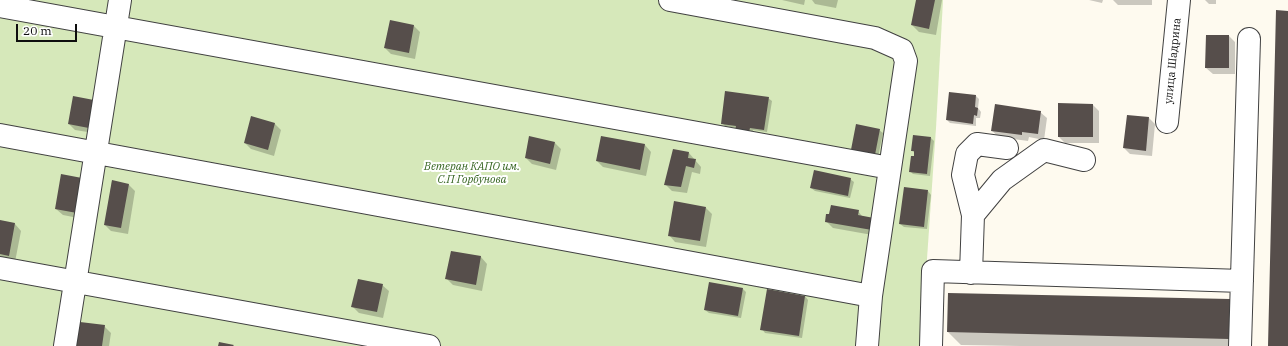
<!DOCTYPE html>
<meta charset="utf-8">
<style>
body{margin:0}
#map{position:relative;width:1288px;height:346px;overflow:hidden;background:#fefaef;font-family:"IBM Plex Serif",serif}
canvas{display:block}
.scale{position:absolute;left:16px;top:24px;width:61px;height:18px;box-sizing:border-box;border:2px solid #0e0e0e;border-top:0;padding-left:5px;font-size:12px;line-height:14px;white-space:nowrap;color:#0e0e0e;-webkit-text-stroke:3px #fff;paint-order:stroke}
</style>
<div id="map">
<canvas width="1288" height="346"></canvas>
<div class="scale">20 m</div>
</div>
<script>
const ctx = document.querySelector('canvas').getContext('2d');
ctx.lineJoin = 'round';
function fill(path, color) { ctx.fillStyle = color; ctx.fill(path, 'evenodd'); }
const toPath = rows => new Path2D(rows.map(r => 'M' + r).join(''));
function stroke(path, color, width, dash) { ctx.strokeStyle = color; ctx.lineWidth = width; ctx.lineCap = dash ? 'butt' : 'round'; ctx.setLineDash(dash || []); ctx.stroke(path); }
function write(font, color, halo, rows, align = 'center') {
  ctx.font = font + ' "IBM Plex Serif",serif'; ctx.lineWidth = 4; ctx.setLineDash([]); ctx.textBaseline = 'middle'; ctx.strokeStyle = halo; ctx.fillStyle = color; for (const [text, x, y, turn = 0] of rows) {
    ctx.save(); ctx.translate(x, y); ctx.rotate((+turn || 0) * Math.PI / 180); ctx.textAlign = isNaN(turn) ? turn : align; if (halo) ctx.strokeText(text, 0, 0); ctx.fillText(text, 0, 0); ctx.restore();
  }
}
fill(toPath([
 [0,0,943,0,936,128,921,346,0,346]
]), '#d6e8ba');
fill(toPath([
 [782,0,805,0,804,5],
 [812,0,838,0,836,8,815,4],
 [917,0,942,0,936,35,919,32,912,25],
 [1089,0,1103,0,1102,3],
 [1113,0,1152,0,1152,5,1118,5],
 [1205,0,1216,0,1216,4,1209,4],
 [390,22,414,26,420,32,415,59,391,54,385,48],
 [1229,36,1235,42,1235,74,1213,74,1206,68],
 [976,96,979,99,978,108,981,112,980,118,976,118,976,126,950,123,947,120],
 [768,98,772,101,767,132,753,130,752,135,736,128,725,126,722,123],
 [1093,105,1099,111,1099,143,1065,143,1059,137],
 [105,108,100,134,75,130,69,124],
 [1040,112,1047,118,1044,140,1029,137,1028,141,999,137,992,131],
 [1128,116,1149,118,1155,124,1152,156,1130,154,1124,148],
 [252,117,275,124,281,130,274,156,251,149,245,143],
 [879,130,883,133,876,167,854,163],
 [602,137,645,145,651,152,646,176,603,167,597,161],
 [931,138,934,141,930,176,913,174,910,171,915,157,915,153,912,151],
 [555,143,561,149,556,170,532,164,526,158],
 [674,150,689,153,701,167,700,174,692,172,687,193,672,191,665,184],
 [850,179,854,182,850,198,815,191,811,188],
 [112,181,129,185,135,191,128,234,111,231,105,225],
 [88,185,83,219,63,215,56,209],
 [928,191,931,195,927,229,904,227,900,224],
 [706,208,712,214,706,247,675,242,669,235],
 [858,211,878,236,833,228,826,221],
 [0,221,15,224,21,231,15,262,0,259],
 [452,252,481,257,487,264,482,291,453,285,446,278],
 [382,285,389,291,383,318,359,313,353,307],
 [743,289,746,292,741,318,709,313,705,310],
 [805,296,808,300,802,338,765,333,762,329],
 [1229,300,1242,313,1242,346,1019,346,961,345,948,332],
 [104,326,111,333,109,346,77,346]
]), '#0003');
fill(toPath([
 [916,0,935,0,929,29,911,25],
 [1276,10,1288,11,1288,346,1268,346],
 [390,20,414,25,409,53,384,48],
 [1206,35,1229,35,1229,68,1205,68],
 [725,91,769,97,764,130,750,128,749,132,735,131,736,126,721,124],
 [949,92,976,95,975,107,978,108,977,116,974,115,973,124,946,120],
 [73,96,99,101,94,129,68,124],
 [1058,103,1093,104,1093,137,1058,137],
 [995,104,1041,111,1038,134,1022,132,1022,135,991,131],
 [1127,115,1149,117,1146,151,1123,148],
 [251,116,275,123,268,150,244,143],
 [856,124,880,129,873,165,849,160],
 [913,135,931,137,927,174,909,172,911,156,914,156,914,151,911,151],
 [529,136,555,142,550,164,525,158],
 [601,136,645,144,640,170,596,161],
 [673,149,689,152,688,158,696,159,694,168,686,166,681,187,664,185],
 [814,170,851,178,848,196,810,188],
 [61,174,82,178,77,213,55,209],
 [112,180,129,184,121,228,104,225],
 [904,187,928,190,924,227,899,224],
 [674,201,706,207,700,241,668,236],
 [831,205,859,210,858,215,874,218,872,230,825,222,826,214,829,214],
 [0,220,15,223,9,256,0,254],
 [451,251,481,256,476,285,445,279],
 [358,279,383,284,377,312,351,307],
 [709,282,743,288,738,316,704,310],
 [767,289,805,296,799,336,760,330],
 [948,293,1230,299,1229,339,947,332],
 [80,322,105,325,102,346,76,346],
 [219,342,234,345,233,346,218,346]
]), '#564e4b');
const minor = toPath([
 [670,0,875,38,902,50,906,61,871,296,867,346],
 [0,6,890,168],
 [1167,122,1179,0],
 [0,135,871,296],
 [973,215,963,175,967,154,977,144,1007,148],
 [0,268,429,346],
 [971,273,973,215,1002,180,1044,150,1084,160],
 [65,346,120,0],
 [931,346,933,271,1242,281],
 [1240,346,1249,39]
]);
stroke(minor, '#414141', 24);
stroke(minor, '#fff', 22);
write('11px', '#0e0e0e', '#fff', [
 ["улица Шадрина",1173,61,-84]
]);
write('italic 11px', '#356420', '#fff', [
 ["Ветеран КАПО им.",472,167],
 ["С.П Горбунова",472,180]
]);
</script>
